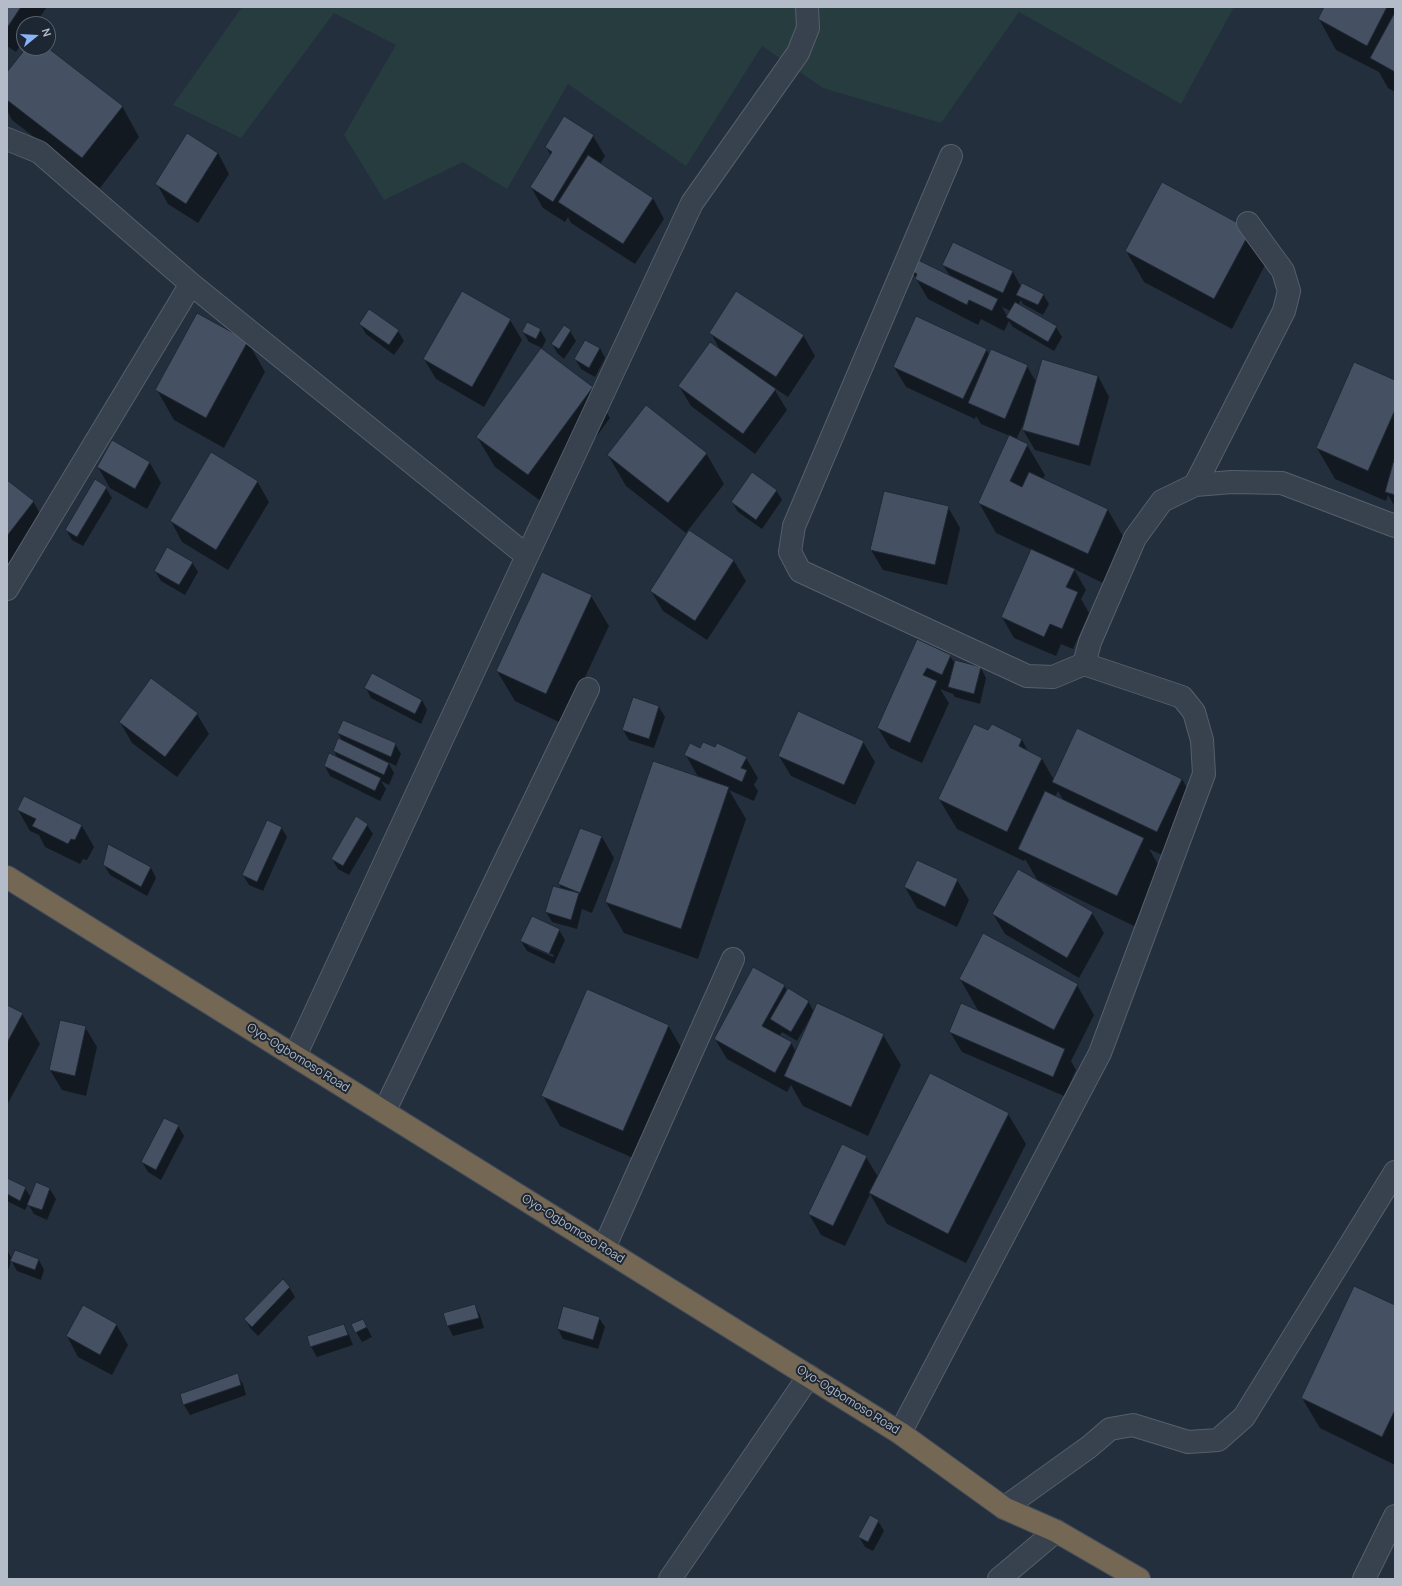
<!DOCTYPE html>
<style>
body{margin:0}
#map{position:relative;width:1402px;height:1586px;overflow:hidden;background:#242f3e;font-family:Manrope,sans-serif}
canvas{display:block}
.frame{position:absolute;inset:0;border:8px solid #b4bcc9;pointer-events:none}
.north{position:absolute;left:16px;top:16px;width:40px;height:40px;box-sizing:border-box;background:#1d2633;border:1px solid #59626f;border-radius:50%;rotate:72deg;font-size:11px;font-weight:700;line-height:16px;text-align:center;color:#b4bcc9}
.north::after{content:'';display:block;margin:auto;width:14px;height:18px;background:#8ab4f8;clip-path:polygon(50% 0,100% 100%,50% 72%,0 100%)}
</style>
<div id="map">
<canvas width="1402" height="1586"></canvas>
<div class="frame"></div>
<div class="north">N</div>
</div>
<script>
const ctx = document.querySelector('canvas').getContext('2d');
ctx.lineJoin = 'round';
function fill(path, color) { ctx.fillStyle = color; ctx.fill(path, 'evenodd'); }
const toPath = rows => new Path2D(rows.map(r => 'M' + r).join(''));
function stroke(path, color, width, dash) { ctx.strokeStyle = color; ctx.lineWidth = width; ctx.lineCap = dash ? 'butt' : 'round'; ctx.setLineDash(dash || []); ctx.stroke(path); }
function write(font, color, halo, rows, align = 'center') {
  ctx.font = font + ' Manrope,sans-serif'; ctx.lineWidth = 4; ctx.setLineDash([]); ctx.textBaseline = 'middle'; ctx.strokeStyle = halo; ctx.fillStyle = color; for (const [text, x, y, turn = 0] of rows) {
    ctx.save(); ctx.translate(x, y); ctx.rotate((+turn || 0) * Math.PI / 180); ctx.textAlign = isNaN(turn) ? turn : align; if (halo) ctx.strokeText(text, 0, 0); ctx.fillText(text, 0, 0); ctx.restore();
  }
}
fill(toPath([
 [242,7,1234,7,1181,104,1019,12,941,123,823,88,762,46,686,166,568,84,507,189,463,162,384,200,344,135,396,45,334,13,241,138,173,105]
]), '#263c3f');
fill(toPath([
 [7,7,47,7,35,24,24,24,24,40,16,52,7,46],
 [1325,7,1395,7,1395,92,1388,88,1379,72,1336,50,1319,19],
 [27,48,47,48,122,106,139,137,100,188,12,120,7,110,7,74],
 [593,136,605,156,600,164,653,198,664,219,635,264,571,223,568,217,565,222,543,208,531,187,551,156,546,147],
 [218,153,229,174,198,223,168,204,157,184],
 [1250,231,1267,261,1232,329,1144,282,1126,251],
 [953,244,1013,272,1021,287,1043,294,1049,304,1043,315,1023,304,1021,300,1018,305,1056,327,1062,337,1054,351,1013,327,1009,321,1004,331,981,319,978,325,928,299,911,270,950,276,943,265],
 [1002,307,1011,311,1007,316],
 [510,320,522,340,484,407,436,379,424,359],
 [360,324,398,331,404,341,394,355,366,334],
 [564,327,570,331,576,341,564,359,558,354,552,344],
 [540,330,546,340,542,348,529,342,523,332],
 [711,333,803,335,815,356,788,397,773,387,787,410,755,454,691,406,679,386,720,350],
 [248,342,265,372,224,448,174,420,157,390],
 [600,348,605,358,595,377,581,369,575,359],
 [986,349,989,355,1027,366,1036,382,1098,376,1109,397,1090,466,1035,450,1023,430,1026,421,1025,420,1016,440,1027,445,1045,475,1043,479,1108,510,1125,540,1105,584,1074,569,1086,590,1081,599,1089,613,1073,649,1061,644,1056,656,1014,638,1002,617,1032,550,996,533,979,503,1010,436,981,424,976,416,975,419,906,387,894,367],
 [1395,382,1395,507,1388,495,1386,501,1335,479,1317,448],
 [592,388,610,418,546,505,495,467,477,437],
 [706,453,724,484,686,533,626,486,608,455],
 [150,463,161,483,147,509,110,488,98,467],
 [7,481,33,501,50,532,7,589],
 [257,481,269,502,228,570,182,542,171,521],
 [106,488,112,498,83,546,72,540,66,530],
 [776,490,782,500,762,529,738,512,732,502],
 [948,507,960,528,947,585,883,570,871,550],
 [689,532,734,561,746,581,707,640,663,611,651,591],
 [192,562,198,572,185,595,161,581,155,571],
 [591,596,609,626,563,724,515,701,497,671],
 [917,640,950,656,955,664,981,668,986,678,980,704,955,697,953,694,940,689,949,703,922,763,890,748,878,728],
 [366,688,422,700,427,710,421,724,371,698],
 [659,707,665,717,654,748,629,740,623,730],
 [197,714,209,734,177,777,132,743,120,722],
 [989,732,1022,740,1029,753,1042,759,1054,780,1182,779,1199,810,1175,861,1149,849,1161,869,1134,926,1041,881,1040,883,1092,913,1104,933,1079,978,1005,934,993,914,1038,881,1025,859,1024,861,957,829,939,799],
 [1058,791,1064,801,1055,797],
 [338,733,395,744,401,754,396,766,388,762,394,773,389,785,381,781,386,789,380,801,330,776,325,766,330,754,338,759,334,751,343,742],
 [863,742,875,762,855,805,791,776,779,756],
 [701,750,746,758,758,778,754,785,758,791,754,801,729,790,746,819,698,959,624,933,606,902,705,780,706,779,697,775,686,755],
 [25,797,82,826,94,847,87,860,83,859,80,864,45,847,39,835,30,831,18,810],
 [367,825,373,834,349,875,338,869,332,859],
 [281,827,287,837,263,891,249,885,243,875],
 [581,829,602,837,614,858,592,913,582,909,577,929,552,922,546,912,562,890,559,884],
 [104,865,151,868,156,878,147,896,110,875],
 [957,880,969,900,957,927,917,908,905,887],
 [559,930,565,940,554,964,527,951,521,941],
 [528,944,554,955,553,957,528,946],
 [960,979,1077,985,1094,1015,1071,1061,1076,1070,1064,1096,962,1052,950,1032,979,1012],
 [784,985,787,991,808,1001,814,1012,883,1035,901,1065,868,1136,803,1106,791,1085,787,1092,727,1059,715,1039],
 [809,1020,811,1020,796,1052,791,1043,779,1037,782,1032,797,1041],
 [7,1006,22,1014,40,1044,7,1105],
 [668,1025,686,1056,640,1161,560,1126,543,1096],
 [85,1027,97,1047,86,1096,62,1090,50,1070],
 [1008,1114,1026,1144,966,1263,887,1224,870,1194,845,1246,821,1235,809,1214,866,1157,878,1177],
 [178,1126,184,1136,161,1180,148,1172,142,1162],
 [7,1179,25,1188,31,1198,36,1184,50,1189,56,1199,47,1220,34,1214,28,1204,25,1210,7,1201],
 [7,1250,12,1259,39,1260,44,1270,41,1280,17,1271,11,1260,9,1269,7,1268],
 [289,1287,295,1297,258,1336,251,1329,245,1319],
 [474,1305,480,1315,484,1328,453,1336,448,1326,444,1314],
 [1395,1307,1395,1465,1320,1428,1302,1398],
 [599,1318,605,1327,598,1349,563,1339,558,1329],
 [363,1320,372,1337,362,1342,356,1332],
 [116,1324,128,1345,112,1375,78,1357,67,1336],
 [344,1325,349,1335,353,1345,317,1357,311,1347,308,1337],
 [237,1374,243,1384,246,1395,190,1415,184,1405,181,1394],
 [878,1521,884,1531,873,1551,865,1547,859,1537]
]), '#0007');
const building = toPath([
 [7,7,21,7,7,28,7,7],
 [1324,7,1387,7,1367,46,1318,19,1324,7],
 [1395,12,1395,72,1370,58,1395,12],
 [26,48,48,48,123,106,82,158,7,100,7,72,26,48],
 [564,116,594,135,553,202,530,187,552,152,545,147,564,116],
 [187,133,218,153,186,204,155,184,187,133],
 [588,155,653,198,623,244,558,202,588,155],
 [1162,182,1251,230,1214,299,1125,251,1162,182],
 [953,242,1013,271,1003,293,942,265,953,242],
 [916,259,998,299,992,311,969,300,967,305,915,279,917,274,910,270,916,259],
 [1022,283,1044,294,1038,305,1016,295,1022,283],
 [462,291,511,319,472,387,423,359,462,291],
 [736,291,804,335,776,377,709,333,736,291],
 [1015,302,1057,326,1048,342,1006,317,1015,302],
 [369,309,399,330,389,345,359,324,369,309],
 [197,313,248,341,206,418,155,390,197,313],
 [916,316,987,349,963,399,893,367,916,316],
 [527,322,541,329,536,339,522,332,527,322],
 [564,325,571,330,559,349,551,344,564,325],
 [585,340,600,348,589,368,574,359,585,340],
 [710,342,776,389,743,434,678,386,710,342],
 [541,348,593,387,528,475,476,437,541,348],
 [991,349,1028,365,1005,419,968,403,991,349],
 [1042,359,1098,376,1079,446,1022,430,1042,359],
 [1354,362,1395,380,1395,410,1368,471,1316,448,1354,362],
 [646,405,707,453,668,503,607,455,646,405],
 [1009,435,1028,444,1010,481,1022,487,1029,472,1108,509,1088,554,978,503,1009,435],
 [112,440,150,462,135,489,97,467,112,440],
 [211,452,258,481,216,550,170,521,211,452],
 [1395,456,1395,495,1385,492,1395,456],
 [752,472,777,490,756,520,731,502,752,472],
 [95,479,107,487,77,537,65,530,95,479],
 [7,480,34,501,7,536,7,480],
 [884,491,949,506,935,565,870,550,884,491],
 [689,530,734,560,695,621,650,591,689,530],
 [167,547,193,562,179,585,154,571,167,547],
 [1031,549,1075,569,1066,587,1078,592,1062,629,1050,624,1044,637,1001,617,1031,549],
 [542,572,592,595,546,694,496,671,542,572],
 [917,639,951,655,942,675,927,668,923,675,937,681,910,743,877,728,917,639],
 [955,660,981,667,974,694,948,687,955,660],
 [372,673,422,700,415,714,364,688,372,673],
 [151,678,198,713,165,757,119,722,151,678],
 [633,697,659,706,649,739,622,730,633,697],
 [798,711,864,741,844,785,778,756,798,711],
 [343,720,396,743,391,757,337,733,343,720],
 [974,724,988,730,992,724,1022,739,1019,746,1042,758,1007,832,938,799,974,724],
 [1077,728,1182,779,1157,832,1052,782,1077,728],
 [338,738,389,763,384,775,333,751,338,738],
 [703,742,715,747,717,743,747,757,741,768,747,770,742,782,684,755,690,743,700,748,703,742],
 [329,753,381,778,375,791,324,766,329,753],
 [653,761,729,787,681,929,605,902,653,761],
 [1045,791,1144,838,1117,896,1018,849,1045,791],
 [24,796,82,825,75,840,71,839,68,844,32,826,36,819,17,810,24,796],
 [356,816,368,824,343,866,331,859,356,816],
 [267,820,282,827,257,882,242,875,267,820],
 [580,828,602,836,580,893,558,884,580,828],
 [108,844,151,867,141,887,103,865,108,844],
 [917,860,958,879,945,907,904,887,917,860],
 [1018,869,1093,912,1067,958,992,914,1018,869],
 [553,886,579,893,571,920,545,912,553,886],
 [532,916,560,929,549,954,520,941,532,916],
 [983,933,1078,984,1054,1030,959,979,983,933],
 [753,967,785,985,762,1026,792,1042,775,1073,714,1039,753,967],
 [788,988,809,1001,791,1032,770,1019,788,988],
 [587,989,669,1025,623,1131,541,1096,587,989],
 [817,1003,884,1034,851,1107,784,1076,817,1003],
 [961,1003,1065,1049,1053,1077,949,1032,961,1003],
 [7,1005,23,1013,7,1043,7,1005],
 [60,1020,86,1026,75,1076,49,1070,60,1020],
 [930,1073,1009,1113,948,1234,869,1193,930,1073],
 [164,1118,179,1125,156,1170,141,1162,164,1118],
 [842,1144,867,1156,833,1226,808,1214,842,1144],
 [7,1178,26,1187,20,1201,7,1194,7,1178],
 [36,1182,50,1188,42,1210,27,1205,36,1182],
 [15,1250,39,1259,35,1270,10,1261,15,1250],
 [283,1279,290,1287,252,1327,244,1319,283,1279],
 [1354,1286,1395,1305,1395,1410,1382,1437,1301,1398,1354,1286],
 [475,1304,479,1318,447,1326,443,1313,475,1304],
 [83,1305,117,1324,100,1355,66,1336,83,1305],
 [563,1306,600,1317,593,1340,557,1329,563,1306],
 [363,1319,367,1327,355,1333,351,1324,363,1319],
 [344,1324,348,1335,310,1347,307,1336,344,1324],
 [238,1373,241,1385,183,1405,180,1394,238,1373],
 [870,1515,879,1520,868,1542,858,1537,870,1515]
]);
fill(building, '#455162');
stroke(building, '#1f2835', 1);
const minor = toPath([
 [7,139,39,152,191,284,527,556],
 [951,156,794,526,790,552,800,571,1027,676,1053,677,1084,664],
 [1195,485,1284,311,1289,291,1283,271,1248,223],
 [7,589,191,284],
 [295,1056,527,556,692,203,798,53,808,28,807,7],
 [384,1112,588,689],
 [604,1248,733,959],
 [900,1433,1100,1053,1204,774,1202,740,1194,712,1182,697,1084,664,1090,642,1135,538,1162,501,1195,485,1232,482,1282,483,1395,526],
 [1004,1508,1089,1447,1110,1429,1133,1425,1188,1442,1218,1440,1244,1417,1395,1172],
 [670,1579,809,1376],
 [999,1579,1056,1531],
 [1364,1579,1395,1516]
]);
const highway = toPath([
 [7,877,900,1433,1004,1508,1056,1531,1139,1579]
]);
stroke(minor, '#565f6c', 24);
stroke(highway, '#434c59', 24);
stroke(minor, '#38414e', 22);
stroke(highway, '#746855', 22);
write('12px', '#b4bcc9', '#1d2633', [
 ["Oyo-Ogbomoso Road",298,1058,32],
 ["Oyo-Ogbomoso Road",573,1229,32],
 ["Oyo-Ogbomoso Road",848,1400,32]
]);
</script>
